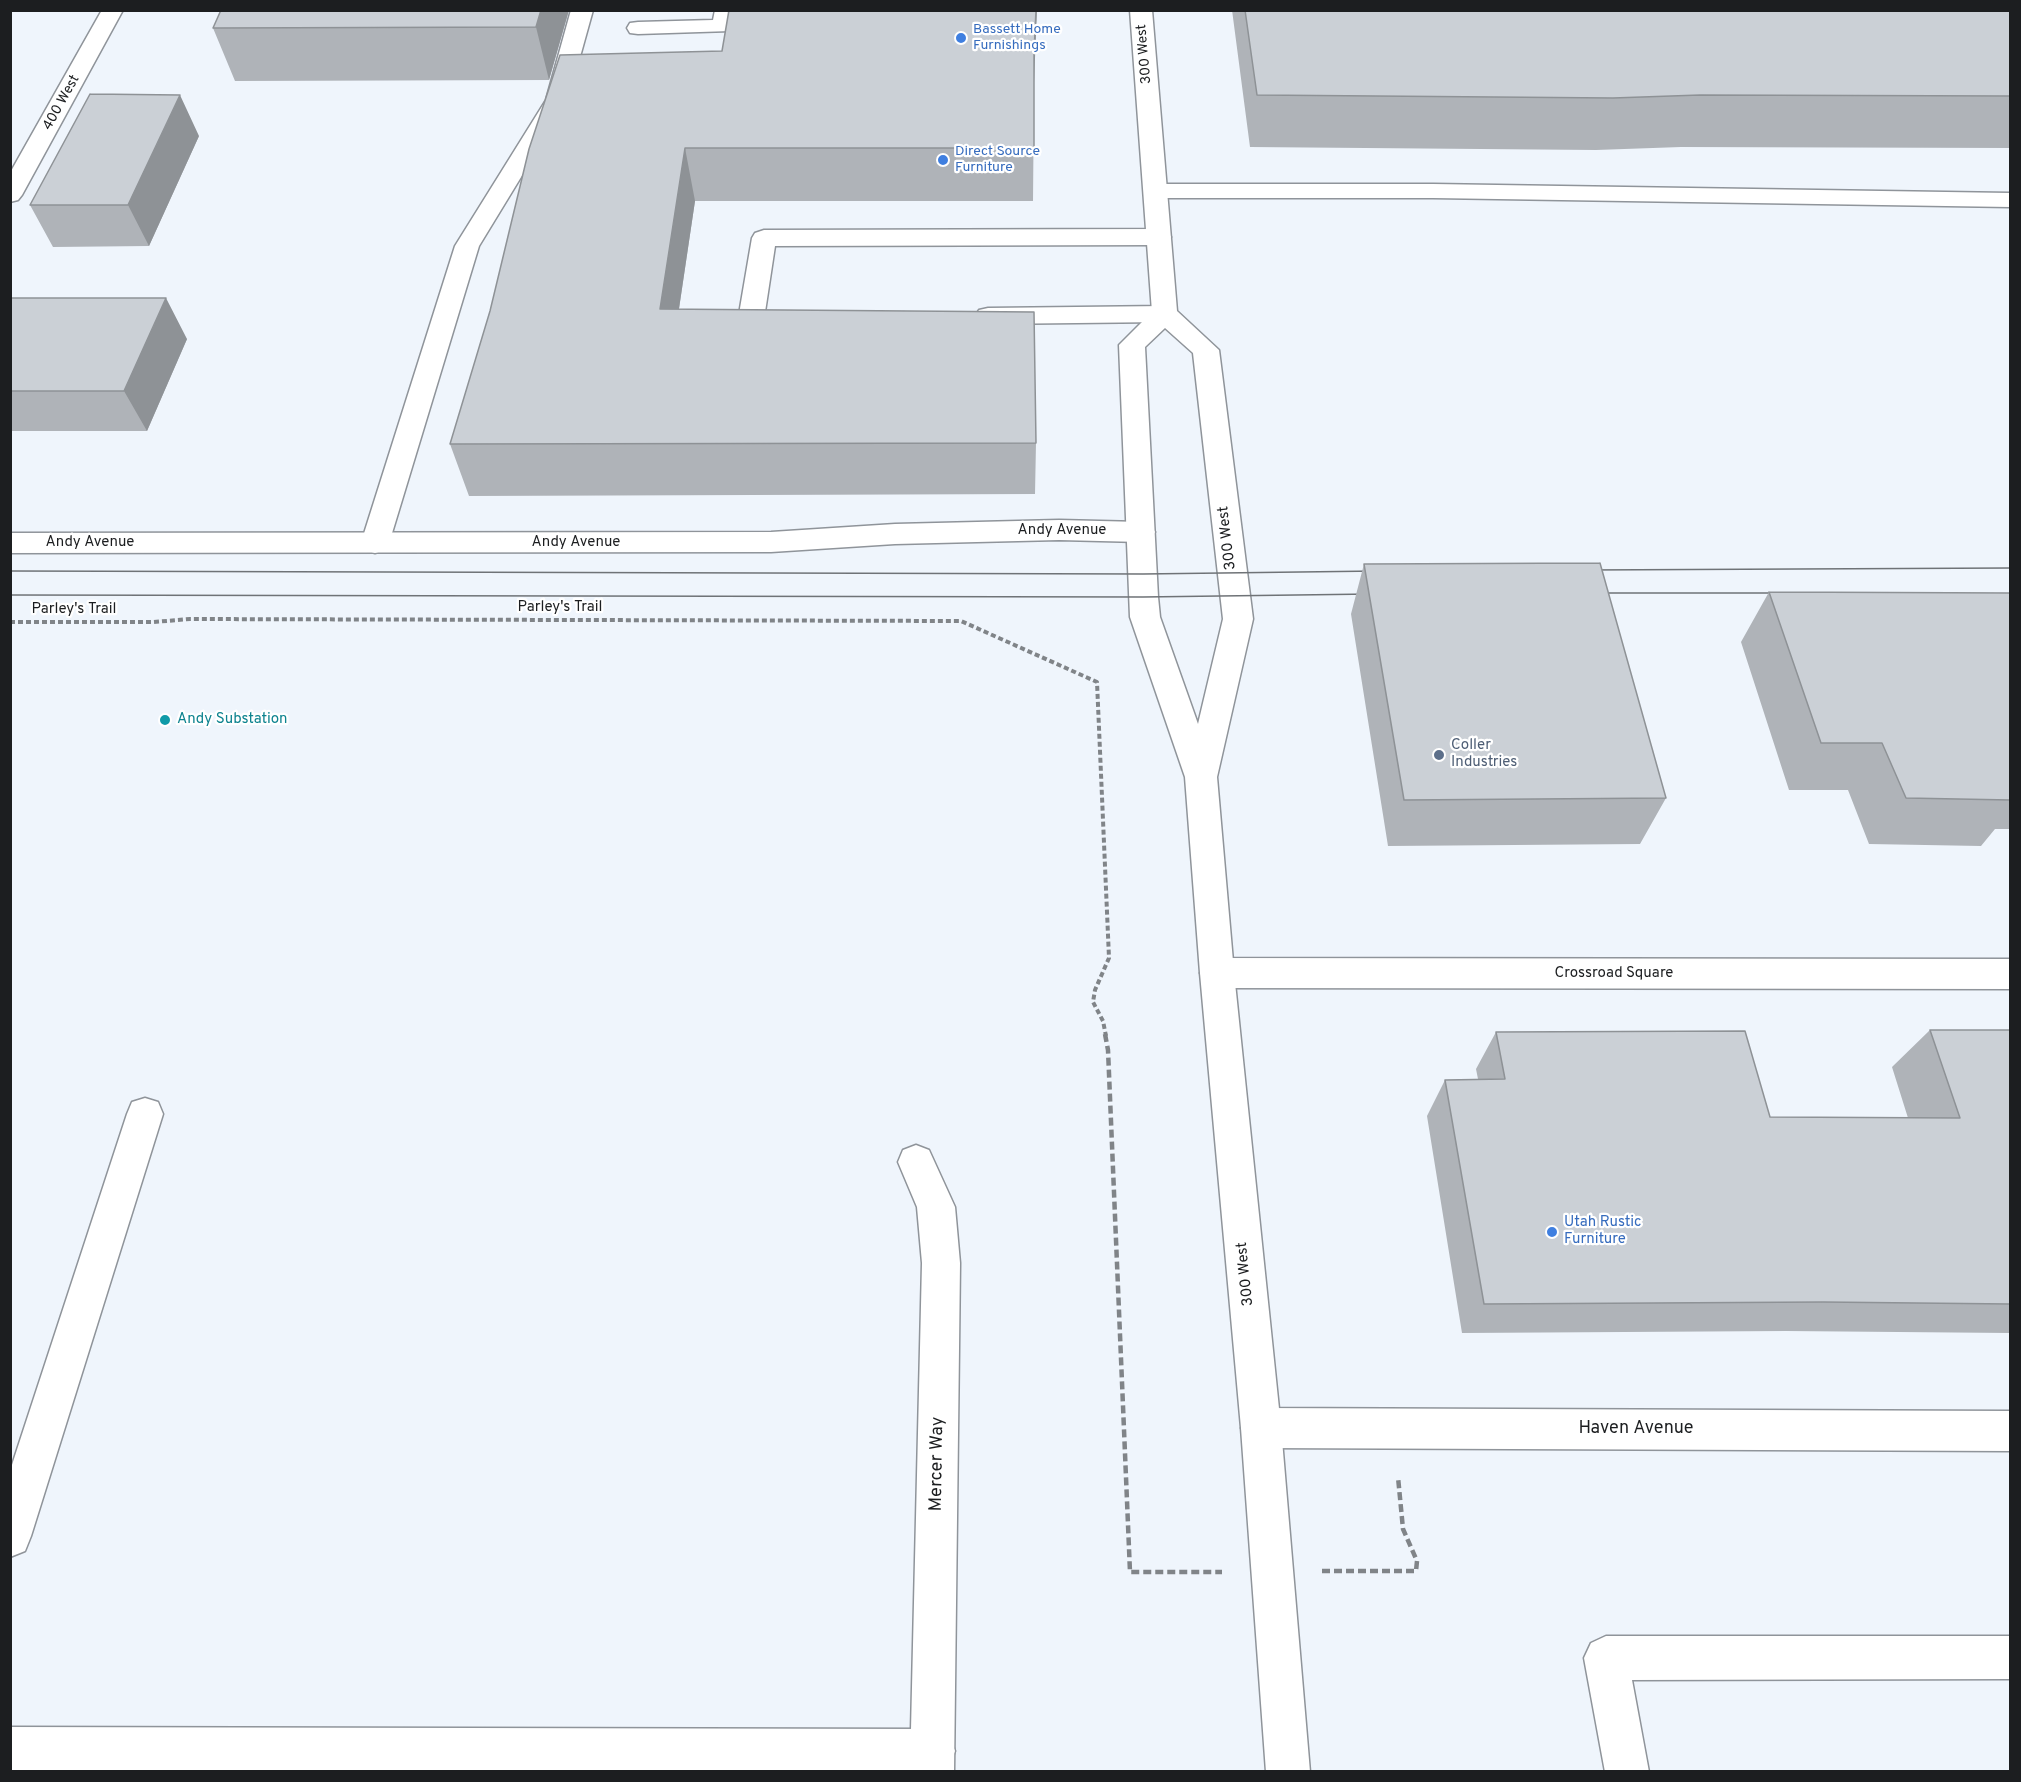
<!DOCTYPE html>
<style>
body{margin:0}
#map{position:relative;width:2021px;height:1782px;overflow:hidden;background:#eff5fc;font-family:Overpass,sans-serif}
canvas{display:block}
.frame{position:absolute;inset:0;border:12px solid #1c1e20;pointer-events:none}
</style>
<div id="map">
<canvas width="2021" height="1782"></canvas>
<div class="frame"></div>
</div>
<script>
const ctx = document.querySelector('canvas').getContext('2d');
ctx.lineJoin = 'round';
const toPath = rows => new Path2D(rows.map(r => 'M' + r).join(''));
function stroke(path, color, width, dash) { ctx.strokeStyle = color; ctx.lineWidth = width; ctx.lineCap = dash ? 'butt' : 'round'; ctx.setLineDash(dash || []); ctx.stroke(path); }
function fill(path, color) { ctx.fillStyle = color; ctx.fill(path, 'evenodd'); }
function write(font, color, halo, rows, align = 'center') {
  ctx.font = font + ' Overpass,sans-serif'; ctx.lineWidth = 4.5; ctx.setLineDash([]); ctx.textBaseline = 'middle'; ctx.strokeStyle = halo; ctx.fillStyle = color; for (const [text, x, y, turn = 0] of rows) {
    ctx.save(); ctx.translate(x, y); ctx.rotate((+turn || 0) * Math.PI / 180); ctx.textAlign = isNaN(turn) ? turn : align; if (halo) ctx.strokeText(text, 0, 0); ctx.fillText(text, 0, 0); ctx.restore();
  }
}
const service = toPath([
 [571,10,593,10,568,100,479,246,389,543,385,550,375,553,365,550,361,543,455,246,546,100,571,10],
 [715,10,737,10,731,31,638,34,630,33,627,28,630,23,638,22,713,20,715,10],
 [1156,184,1433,184,2010,193,2010,207,1433,198,1156,198,1148,196,1144,191,1148,186,1156,184],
 [1159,229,1168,232,1171,237,1168,242,1159,245,775,246,765,312,787,312,796,314,800,320,796,326,787,328,751,328,742,326,738,320,752,238,755,233,764,230,1159,229],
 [1165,306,1174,308,1178,314,1174,320,1165,322,988,324,979,322,975,316,979,310,988,308,1165,306],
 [145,1098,158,1102,163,1114,31,1536,25,1551,10,1557,10,1471,127,1114,132,1102,145,1098],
 [1606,1636,2010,1636,2010,1679,1632,1680,1649,1772,1605,1772,1584,1658,1591,1643,1606,1636],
 [10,1727,933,1729,949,1735,955,1751,949,1767,937,1772,10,1771,10,1727]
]);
const minor = toPath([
 [102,10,123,10,22,195,18,200,10,202,10,173,102,10],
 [1059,520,1141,522,1151,525,1155,532,1151,539,1141,542,1059,540,895,544,771,552,10,553,10,533,771,532,895,524,1059,520],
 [1217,958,2010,959,2010,989,1217,988,1205,983,1200,973,1205,963,1217,958],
 [916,1145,929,1150,955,1207,960,1263,954,1772,910,1772,922,1263,917,1207,898,1162,903,1150,916,1145]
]);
const tertiary = toPath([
 [1261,1408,2010,1411,2010,1451,1261,1448,1247,1442,1241,1428,1247,1414,1261,1408]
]);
const secondary = toPath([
 [1130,10,1152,10,1177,311,1219,350,1253,619,1217,777,1234,973,1281,1428,1310,1772,1266,1772,1241,1428,1200,973,1185,777,1130,617,1119,345,1152,312,1130,10],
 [1165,328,1193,353,1223,619,1198,724,1160,617,1158,597,1145,347,1165,328]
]);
stroke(service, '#8f949a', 3);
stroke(minor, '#8f949a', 3);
stroke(tertiary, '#8f949a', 3);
stroke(secondary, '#8f949a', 3);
stroke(toPath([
 [10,622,154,622,190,619,961,621,1097,682,1109,958,1095,990,1093,1002,1103,1021,1106,1036]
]), '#808488', 4, [5, 3]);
stroke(toPath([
 [1105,1034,1108,1050,1130,1572,1222,1572],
 [1322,1571,1416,1571,1417,1561,1403,1529,1398,1477]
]), '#808488', 4.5, [8, 4]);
fill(service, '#fff');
fill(minor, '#fff');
fill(tertiary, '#fff');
fill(secondary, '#fff');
stroke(toPath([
 [1585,570,2010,568],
 [10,571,1143,574,1378,571],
 [1591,593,1786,593],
 [10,595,1143,597,1372,594]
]), '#6f7377', 1.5);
fill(toPath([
 [221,10,569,10,549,80,235,81,213,28],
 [1232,10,2010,10,2010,148,1681,147,1596,150,1250,147],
 [1034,88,1033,201,695,201,679,309,1036,443,1035,494,469,496,450,444,490,311,529,149],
 [199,136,149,246,53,247,30,205],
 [10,298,187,339,147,431,10,431],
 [1364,564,1666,798,1640,844,1388,846,1351,614],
 [1769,592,2010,593,2010,829,1995,829,1981,846,1869,844,1848,790,1789,790,1741,642],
 [1930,1030,2010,1030,2010,1333,1786,1331,1462,1333,1427,1116,1445,1080,1478,1079,1476,1069,1496,1032,1770,1117,1908,1118,1892,1067]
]), '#afb3b8');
fill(toPath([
 [541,10,569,10,549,80,536,27],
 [1036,10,1037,10,1033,106,1034,53],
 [180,95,199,136,149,246,128,205],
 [685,148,695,201,671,362,660,309],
 [166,298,187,339,147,431,124,391]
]), '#8e9296');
const building = toPath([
 [221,10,541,10,536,27,213,28,221,10],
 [729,10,1036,10,1034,53,1034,148,685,148,660,309,1034,312,1036,443,450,444,490,311,529,149,560,55,722,51,729,10],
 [1245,10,2010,10,2010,96,1700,95,1613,98,1257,95,1245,10],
 [90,94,180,95,128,205,30,205,90,94],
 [10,298,166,298,124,391,10,391,10,298],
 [1600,563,1666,798,1404,800,1364,564,1600,563],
 [1769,592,2010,593,2010,800,1906,798,1882,743,1821,743,1769,592],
 [1930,1030,2010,1030,2010,1304,1823,1302,1484,1304,1445,1080,1505,1079,1496,1032,1745,1031,1770,1117,1960,1118,1930,1030]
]);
fill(building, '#cbd0d6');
stroke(building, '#8e9296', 1.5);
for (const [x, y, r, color] of [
 [961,38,6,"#3f7fe0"],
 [943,160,6,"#3f7fe0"],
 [165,720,6,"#0f9aa8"],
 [1439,755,6,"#5c6f8a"],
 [1552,1232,6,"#3f7fe0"]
]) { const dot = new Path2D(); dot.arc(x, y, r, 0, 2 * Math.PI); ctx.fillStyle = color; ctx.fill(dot); stroke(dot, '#fff', 2); }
write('14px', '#366cbe', '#fff', [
 ["Bassett Home",973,30],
 ["Furnishings",973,46],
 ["Direct Source",955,152],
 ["Furniture",955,168]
], 'left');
write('14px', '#1c1e20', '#fff', [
 ["300 West",1145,54,-95],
 ["400 West",62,103,-61]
]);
write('15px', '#1c1e20', '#fff', [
 ["Andy Avenue",1062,531],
 ["300 West",1228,538,-97],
 ["Andy Avenue",90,543],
 ["Andy Avenue",576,543],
 ["Parley's Trail",560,608],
 ["Parley's Trail",74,610],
 ["Crossroad Square",1614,974],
 ["300 West",1246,1274,-96]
]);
write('15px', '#0d838f', '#fff', [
 ["Andy Substation",177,720]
], 'left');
write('15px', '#4e5e75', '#fff', [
 ["Coller",1451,746],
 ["Industries",1451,763]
], 'left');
write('15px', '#366cbe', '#fff', [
 ["Utah Rustic",1564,1223],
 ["Furniture",1564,1240]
], 'left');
write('18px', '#1c1e20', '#fff', [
 ["Haven Avenue",1636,1429],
 ["Mercer Way",938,1464,-89]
]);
</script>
